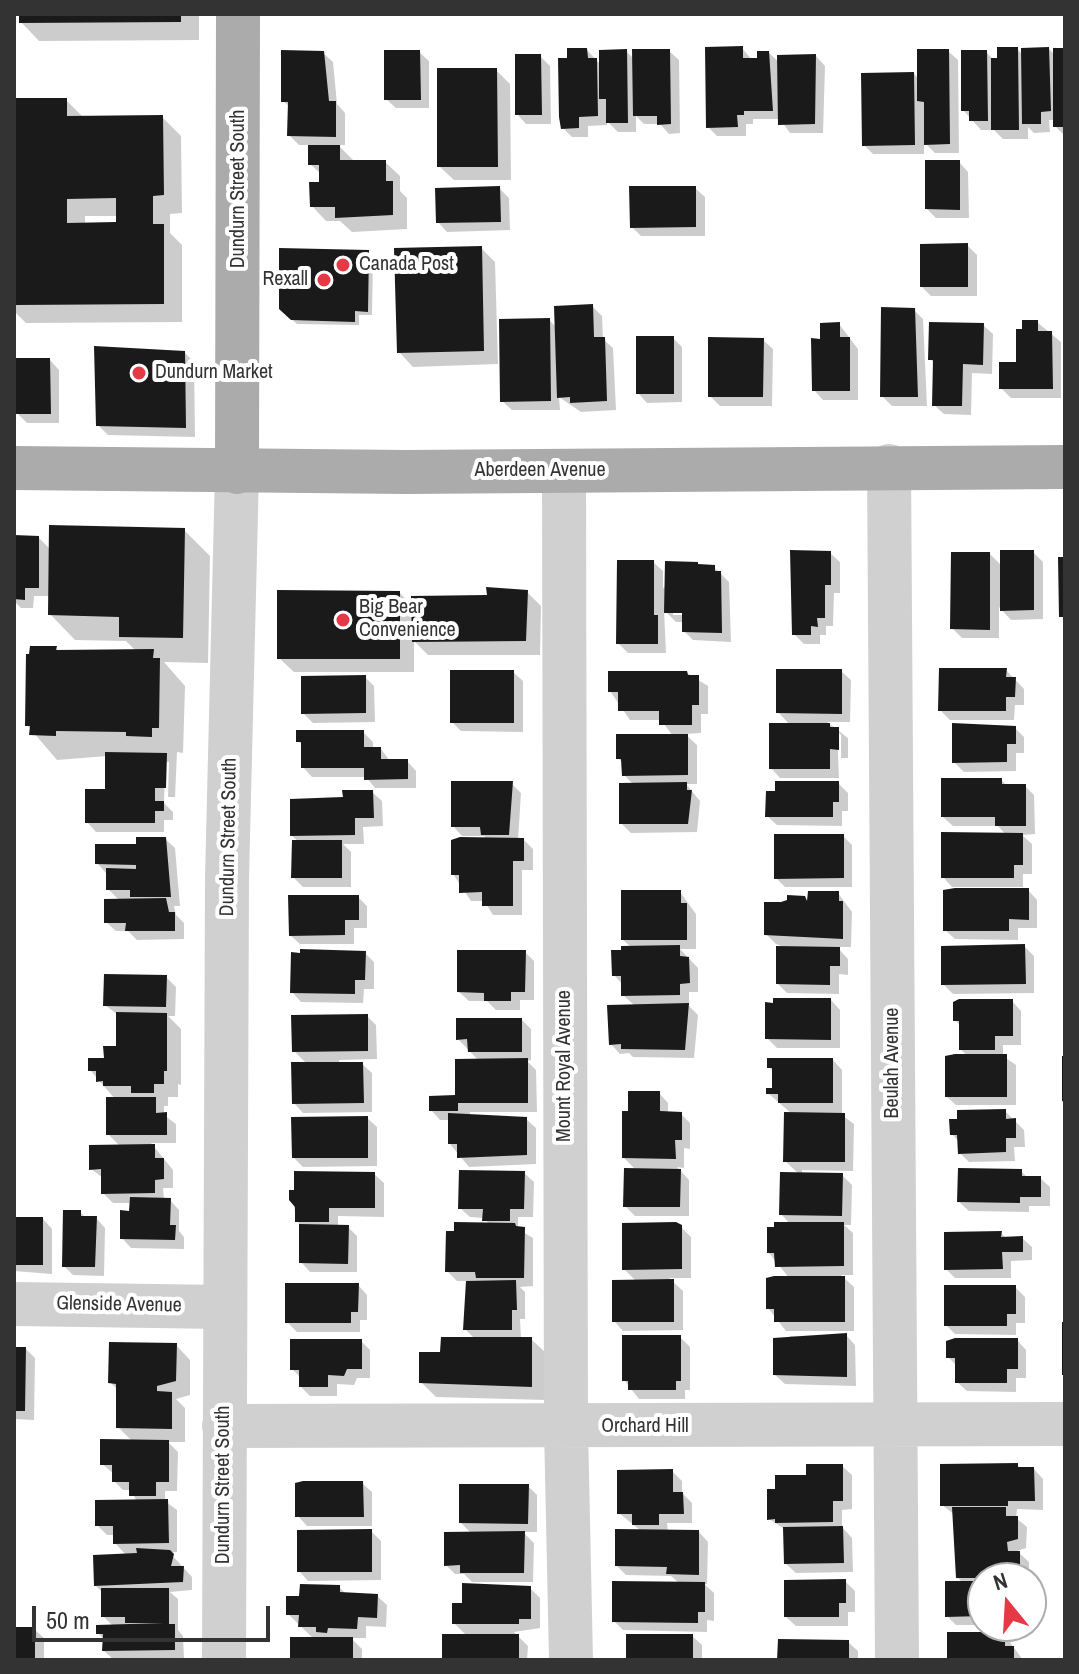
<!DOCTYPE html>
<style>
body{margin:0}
#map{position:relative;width:1079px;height:1674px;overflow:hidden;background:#fff;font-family:"Archivo Narrow",sans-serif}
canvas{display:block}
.frame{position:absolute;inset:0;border:16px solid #333;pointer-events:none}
.north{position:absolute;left:967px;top:1562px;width:80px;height:80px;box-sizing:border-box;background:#fff;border:2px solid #adadad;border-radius:50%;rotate:342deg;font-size:22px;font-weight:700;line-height:32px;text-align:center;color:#333}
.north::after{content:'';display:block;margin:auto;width:28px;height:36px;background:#e63946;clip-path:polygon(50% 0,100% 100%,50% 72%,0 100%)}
.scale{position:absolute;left:32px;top:1606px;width:238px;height:36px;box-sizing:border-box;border:4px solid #333;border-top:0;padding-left:10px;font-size:24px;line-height:28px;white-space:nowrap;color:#333;-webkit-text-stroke:6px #fff;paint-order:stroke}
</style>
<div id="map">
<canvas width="1079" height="1674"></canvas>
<div class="frame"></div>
<div class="north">N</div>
<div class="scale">50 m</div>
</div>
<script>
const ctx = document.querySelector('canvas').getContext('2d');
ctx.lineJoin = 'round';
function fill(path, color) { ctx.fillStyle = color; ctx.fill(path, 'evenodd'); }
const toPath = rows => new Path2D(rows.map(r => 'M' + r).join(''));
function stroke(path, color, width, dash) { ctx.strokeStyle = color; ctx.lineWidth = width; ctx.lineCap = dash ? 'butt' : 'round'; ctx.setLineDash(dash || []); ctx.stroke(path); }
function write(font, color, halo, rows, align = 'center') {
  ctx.font = font + ' "Archivo Narrow",sans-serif'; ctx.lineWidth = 8; ctx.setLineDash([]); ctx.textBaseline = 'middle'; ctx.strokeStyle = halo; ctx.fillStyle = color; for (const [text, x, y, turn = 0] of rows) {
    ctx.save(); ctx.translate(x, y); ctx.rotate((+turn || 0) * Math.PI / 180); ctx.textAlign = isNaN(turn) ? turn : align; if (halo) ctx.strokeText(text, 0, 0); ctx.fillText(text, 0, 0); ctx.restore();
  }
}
fill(toPath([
 [21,14,199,14,199,40,39,41,21,22],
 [742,48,752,60,769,53,780,63,816,56,825,66,823,133,790,133,780,119,753,119,753,124,746,124,746,136,717,136,708,127],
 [1017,49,1023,55,1049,49,1055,55,1065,50,1065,136,1055,126,1055,120,1049,120,1050,132,1034,133,1028,127,1028,139,1003,139,994,130,981,130,963,110,986,52,994,60],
 [587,50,600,64,626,51,634,59,669,51,679,60,680,133,669,134,660,124,644,124,636,116,636,132,618,132,607,121,607,125,588,126,588,137,572,137,563,128,569,60],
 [948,51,958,60,959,153,935,153,924,142,924,154,873,154,864,145,914,74,919,79],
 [419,52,429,61,429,108,396,108,386,99],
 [323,53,333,62,337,104,345,113,345,145,338,145,355,162,385,162,400,176,400,191,407,198,407,229,352,232,340,221,326,221,312,206,321,174,310,164,310,145,299,145,289,135,290,107,283,101],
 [540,56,550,66,551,124,526,124,517,114],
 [496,70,510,84,511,180,454,180,439,166],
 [14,100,66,100,84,118,162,117,181,136,182,213,170,214,170,233,182,245,182,322,26,323,14,311],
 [85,216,118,216,118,224,85,225],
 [959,162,968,172,969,218,936,218,927,209],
 [499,188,509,198,510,230,447,232,438,222],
 [695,188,705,197,705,236,641,236,632,227],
 [967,245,977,255,977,296,931,296,922,287],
 [481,248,495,262,498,364,413,367,399,352],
 [368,252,373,257,372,315,359,315,359,325,297,324,281,309],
 [592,306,602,316,603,339,613,348,616,410,581,412,559,397,560,410,512,410,502,401,549,320,557,328],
 [914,310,923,319,927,406,892,406,882,396],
 [1037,322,1061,342,1061,398,1011,398,1001,388,1018,364],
 [839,324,858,349,858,400,823,400,814,390,822,341],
 [983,325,993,334,992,374,972,373,971,415,944,414,934,405,935,364,930,359],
 [673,338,682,347,682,402,647,403,638,393],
 [763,340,773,349,772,406,720,406,710,396],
 [184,352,194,362,195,437,108,435,98,425],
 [50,360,59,370,59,423,27,423,18,414],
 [184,530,210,556,208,663,164,662,185,686,183,753,177,752,175,797,168,797,169,762,165,762,164,803,173,812,173,820,164,820,164,832,96,832,87,822,107,791,107,756,57,760,27,725,56,648,60,652,136,651,126,641,75,640,50,614,50,596,34,596,33,608,21,608,14,601,14,537,39,538,51,550],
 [1033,552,1043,562,1043,619,1011,620,999,607,999,638,962,638,952,628,990,554,1002,566],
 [830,553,840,562,840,593,834,593,833,626,826,626,826,635,820,635,820,644,804,644,794,634],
 [653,562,663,571,663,588,714,567,729,582,731,642,693,640,684,631,684,622,676,622,664,610,666,653,628,653,618,643],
 [673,611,692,615,673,615],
 [527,592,541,606,540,655,428,655,414,641,414,672,294,672,279,658,400,593,413,607],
 [1006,670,1024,689,1024,705,1015,705,1014,720,950,720,940,710],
 [841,671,851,680,850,722,827,722,848,738,848,758,841,758,841,735,837,731,839,778,780,778,771,768,790,725,778,712],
 [513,672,523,681,523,732,461,731,452,722],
 [687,673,708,686,708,714,701,714,701,733,685,734,697,745,697,784,686,784,700,801,697,832,631,833,621,823,633,784,624,775,623,763,618,758,673,736,661,720,630,720,610,691],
 [365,677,374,686,375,722,313,723,303,713],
 [1015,728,1024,737,1024,753,1016,753,1016,771,964,772,954,762],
 [363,732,373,742,373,749,381,749,390,761,407,761,416,771,416,788,375,788,366,777,312,777,303,767,303,745,298,741],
 [1001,780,1008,786,1025,786,1034,795,1035,834,1022,835,1032,844,1032,874,1023,874,1023,887,952,887,943,877,1006,835,998,826,953,826,943,817],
 [838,783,848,793,848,811,842,811,842,826,777,825,767,816],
 [512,784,521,793,518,840,524,840,533,849,533,870,522,870,522,915,493,915,484,901,471,901,453,874,489,841,484,836,462,836,453,826],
 [372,792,382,801,383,826,363,827,364,844,343,844,351,852,351,887,303,887,293,877,299,842,292,836,345,799],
 [843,836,852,845,852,887,785,887,776,878],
 [165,839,175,848,180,906,174,906,176,915,184,923,184,939,137,940,128,931,116,931,106,922,120,901,108,889,106,873,97,863],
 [1028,890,1037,900,1037,928,1018,928,1018,940,955,939,945,930],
 [680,892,696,914,696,949,680,949,698,968,698,992,689,992,689,1006,698,1015,694,1058,633,1057,629,1053,620,1054,611,1044,635,1006,623,995,623,985,614,975,632,948,623,940],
 [838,893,852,912,851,947,837,947,848,959,848,975,839,974,839,994,787,993,778,984,789,949,776,944,766,934,809,903],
 [358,897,367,906,367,928,354,928,354,944,300,944,290,935],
 [1024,946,1034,956,1034,993,953,994,943,984],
 [525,952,534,961,534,1000,520,1000,520,1010,496,1010,487,1001,469,1001,459,992],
 [365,953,374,962,374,989,364,989,363,1003,301,1002,292,992],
 [166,977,176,987,175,1016,168,1016,181,1029,181,1085,178,1084,178,1097,168,1097,168,1106,164,1106,164,1115,176,1124,176,1143,151,1143,173,1170,173,1188,163,1188,164,1200,170,1200,179,1210,179,1231,184,1237,184,1249,131,1248,122,1238,131,1203,113,1203,103,1193,103,1178,91,1169,120,1146,108,1134,115,1099,90,1070,118,1048,118,1015,105,1005],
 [831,1000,840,1010,840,1048,777,1048,767,1038],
 [1012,1001,1021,1011,1021,1045,1003,1045,1003,1056,1016,1065,1016,1105,956,1105,946,1096,969,1057,961,1050,961,1026,955,1020],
 [367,1016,376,1025,377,1059,339,1060,339,1064,362,1064,372,1073,372,1112,303,1113,294,1103,307,1064,294,1051],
 [522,1020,531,1029,531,1060,527,1061,536,1070,537,1112,470,1112,470,1115,526,1119,536,1128,536,1164,469,1167,450,1144,450,1120,440,1120,431,1110,457,1097,479,1061,458,1039],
 [833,1060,842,1070,842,1115,854,1124,853,1171,802,1170,802,1174,842,1175,852,1185,851,1225,844,1225,853,1233,853,1275,841,1275,854,1287,854,1331,786,1331,768,1308,790,1279,769,1253,790,1224,781,1214,799,1174,785,1161,792,1114,768,1093,774,1090,774,1072,769,1067],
 [659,1093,668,1103,668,1114,681,1114,690,1123,690,1149,684,1148,684,1168,677,1167,689,1180,689,1216,635,1216,625,1206,637,1171,624,1158,630,1113],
 [1005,1111,1024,1130,1025,1147,1014,1147,1015,1161,969,1162,960,1153,959,1142,952,1134],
 [367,1118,377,1127,377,1166,303,1167,294,1158],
 [1021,1171,1028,1178,1040,1178,1050,1187,1050,1206,1029,1206,1029,1212,969,1211,959,1202],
 [524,1173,534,1182,533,1217,518,1217,518,1229,533,1238,533,1286,520,1287,525,1292,525,1319,520,1319,521,1339,531,1339,546,1353,546,1400,436,1397,421,1382,442,1354,475,1339,465,1329,468,1281,457,1281,447,1271,489,1224,484,1218,470,1217,460,1208],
 [374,1174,384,1183,384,1217,338,1216,338,1227,348,1227,357,1236,357,1272,310,1272,301,1262,301,1226,297,1221,291,1192],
 [80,1212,86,1218,96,1218,105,1228,104,1276,73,1275,64,1266],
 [14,1219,43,1219,52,1229,52,1274,14,1271],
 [681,1227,691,1237,691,1278,669,1278,683,1291,683,1330,623,1331,614,1321,637,1282,624,1269],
 [1001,1233,1006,1238,1022,1238,1032,1247,1032,1260,1011,1261,1011,1278,955,1278,946,1269],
 [358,1285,367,1295,367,1320,360,1320,360,1332,297,1332,287,1322],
 [1015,1287,1025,1297,1025,1323,1016,1323,1016,1335,955,1334,946,1325],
 [846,1335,855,1345,856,1386,785,1384,775,1375,790,1336],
 [680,1337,690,1347,690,1390,685,1390,685,1399,639,1399,624,1380],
 [1017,1340,1026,1350,1026,1378,1016,1378,1016,1392,967,1391,957,1382,957,1366,948,1357],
 [361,1341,370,1350,370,1378,357,1378,354,1385,337,1384,337,1396,310,1396,301,1387,301,1378,292,1369],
 [176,1345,190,1360,190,1395,176,1399,185,1408,185,1442,168,1442,178,1452,177,1491,165,1491,165,1501,177,1510,177,1552,169,1552,192,1577,192,1590,170,1592,178,1599,178,1630,183,1636,184,1659,114,1660,104,1651,105,1640,98,1633,113,1626,103,1616,103,1593,96,1586,127,1556,115,1543,115,1535,107,1535,97,1525,137,1502,131,1490,123,1490,114,1481,114,1474,102,1464,133,1442,118,1427,118,1390,110,1382],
 [14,1349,26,1349,35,1358,34,1420,14,1419],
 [1017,1465,1021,1469,1034,1469,1043,1479,1043,1510,1017,1509,1016,1518,1027,1527,1026,1548,1017,1551,1029,1562,1029,1578,983,1578,983,1625,956,1625,947,1616,963,1583,958,1578,955,1515,942,1505],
 [842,1466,852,1475,852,1509,842,1510,842,1527,852,1538,853,1572,796,1573,786,1564,783,1528,769,1519,808,1477],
 [672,1471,682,1481,682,1493,692,1503,692,1523,667,1523,668,1532,699,1532,708,1542,707,1584,704,1584,714,1593,714,1621,707,1620,707,1632,623,1630,614,1621,679,1583,671,1576,626,1575,617,1566,641,1531,619,1513],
 [362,1483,372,1492,372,1526,307,1526,298,1516],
 [528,1486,537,1495,537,1532,523,1532,534,1543,533,1582,472,1582,464,1574,455,1574,446,1565,472,1534,461,1523],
 [371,1531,381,1541,381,1580,308,1581,299,1571],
 [845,1581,855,1591,855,1612,848,1612,848,1626,796,1626,786,1617],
 [339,1587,346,1594,377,1596,387,1605,386,1627,366,1626,366,1638,351,1638,362,1649,362,1660,292,1660,314,1639,288,1614],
 [530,1588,540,1598,540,1628,514,1632,528,1646,527,1660,444,1660,467,1636,454,1623],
 [14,1629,34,1629,44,1638,44,1660,14,1660],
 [1004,1634,1023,1660,949,1660],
 [692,1636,702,1645,702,1660,628,1660],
 [848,1642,858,1651,858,1660,779,1660]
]), '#0003');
fill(toPath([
 [19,14,181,14,181,22,19,23],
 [743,46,743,58,757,58,757,51,769,51,773,111,744,111,744,115,737,115,738,127,706,128,705,47],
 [997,47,1018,47,1019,130,991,130,991,58,997,58],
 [1049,47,1051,111,1041,112,1041,124,1022,124,1021,48],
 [567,48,587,48,588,58,597,58,598,116,579,117,579,128,561,129,559,117,558,58,567,58],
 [1053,48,1065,48,1065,127,1053,127],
 [627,49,628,123,606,123,606,99,599,99,599,50],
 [632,49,670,49,671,124,657,125,657,116,633,116],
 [917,49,949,49,950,144,924,145,924,102,917,101],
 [281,50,324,51,329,101,336,101,336,137,287,136,288,102,281,102],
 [384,50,420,50,421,100,384,100],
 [961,50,987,50,988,121,969,121,969,111,961,111],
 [515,54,541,54,542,115,515,115],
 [816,54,815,124,778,125,777,55],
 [437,68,497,68,498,167,437,167],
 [914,72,915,145,862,146,861,73],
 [14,98,67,98,67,116,163,115,164,195,153,196,153,224,164,224,164,304,14,305],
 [116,198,116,222,67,223,67,199],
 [308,145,340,145,340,160,386,160,386,181,393,181,393,215,335,218,335,207,310,207,309,182,319,182,319,165,308,165],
 [925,160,960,160,960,210,925,209],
 [500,186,501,222,436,223,435,188],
 [629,186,696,186,696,227,630,228],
 [968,243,968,287,920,287,920,244],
 [482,246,484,351,397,353,394,248],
 [279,248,369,250,368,312,355,311,355,322,291,320,279,309],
 [593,304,594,337,605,337,607,401,570,403,570,397,557,398,554,306],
 [881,307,915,308,918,397,880,397],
 [550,318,551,401,500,402,499,319],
 [1022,320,1038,320,1038,331,1052,331,1053,389,999,389,999,362,1016,362,1016,329,1022,329],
 [840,322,840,337,850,337,850,391,812,391,811,338,820,339,820,323],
 [929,322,984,323,983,365,963,364,962,406,932,406,933,360,928,360],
 [636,336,674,336,674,394,636,394],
 [708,337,764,338,763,397,708,397],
 [94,346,185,351,186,428,96,426],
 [16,358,50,358,51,414,16,414],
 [49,525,185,528,183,638,119,637,119,617,48,615],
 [14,535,39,536,39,588,25,588,25,600,14,599],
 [790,550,831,551,831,585,825,585,825,618,817,618,818,627,811,626,811,635,792,635],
 [1000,550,1034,550,1034,610,1000,611],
 [951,552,990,552,990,630,950,629],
 [1058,557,1065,557,1065,617,1059,617],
 [617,560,654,560,654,615,658,615,658,644,616,644],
 [665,561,698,562,698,564,715,565,715,571,721,571,722,633,682,632,682,613,664,613],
 [486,587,528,590,526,641,412,642,411,596,487,595],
 [277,590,400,591,400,659,277,659],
 [30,646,57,646,56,650,154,649,153,658,160,658,159,728,152,728,152,737,126,736,126,732,56,731,56,736,29,735,30,726,25,726,26,654,29,654],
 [939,668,1007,668,1006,677,1016,677,1015,697,1006,697,1006,711,938,711],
 [776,669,842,669,842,714,776,713],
 [450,670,514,670,514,723,450,723],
 [608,671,687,671,688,675,699,675,699,705,692,705,692,725,659,725,659,711,618,711,618,692,608,692],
 [366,675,366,713,301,714,301,676],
 [769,723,830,723,830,727,839,727,839,750,830,749,830,769,769,769],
 [952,723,1016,726,1016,744,1007,744,1007,762,952,763],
 [296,730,364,730,364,747,381,747,381,759,408,759,408,779,364,780,364,768,301,768,301,742,296,742],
 [616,734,688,734,688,775,622,776,621,759,616,759],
 [105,752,167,753,166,788,155,788,155,801,164,801,164,811,155,811,155,823,85,823,85,789,105,789],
 [941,778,1002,778,1002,784,1026,784,1026,826,995,826,995,817,941,817],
 [451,781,513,781,509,835,481,835,480,827,451,827],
 [775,781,839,781,839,802,833,802,833,817,765,817,766,791,775,791],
 [687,782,687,790,692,790,688,824,619,824,619,783],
 [342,790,373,790,374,818,355,818,355,835,290,836,290,799,343,797],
 [941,832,1023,833,1023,865,1014,865,1014,878,941,878],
 [774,834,844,834,844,878,774,879],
 [136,837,166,837,171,897,130,897,130,890,106,890,106,868,136,869,136,865,95,864,95,844,136,844],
 [460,837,524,838,524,861,513,861,513,906,482,906,482,892,459,893,459,875,451,875,451,840],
 [292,840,342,840,342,878,291,878],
 [955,888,1029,888,1029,920,1009,919,1009,931,943,931,943,890],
 [621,890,681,890,681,903,687,903,687,940,621,940],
 [808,891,839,891,839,901,843,901,843,939,764,935,764,902,781,902,787,900,787,895,805,896,807,901],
 [288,895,359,895,359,920,345,920,345,935,289,936],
 [166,898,169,912,175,912,175,931,125,931,126,923,104,923,104,899],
 [1025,944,1026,984,941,985,941,946],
 [680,945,680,956,689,957,690,983,680,984,680,995,621,996,621,976,612,976,611,950,621,950,621,946],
 [776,946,840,947,840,966,830,966,830,985,776,984],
 [300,949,366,951,365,980,355,980,355,994,290,993,291,952,300,953],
 [457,950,526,950,525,992,511,992,511,1001,484,1001,484,993,457,992],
 [104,974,167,975,166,1007,103,1006],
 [773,998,831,998,831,1040,765,1039,765,1002,773,1003],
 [959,999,1013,999,1013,1036,995,1036,995,1050,959,1050,959,1021,953,1021,953,1002],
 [689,1003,685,1050,621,1049,621,1044,609,1045,607,1005],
 [116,1012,167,1013,167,1071,164,1071,164,1084,154,1084,154,1093,131,1093,131,1086,103,1086,103,1081,96,1082,96,1071,88,1071,88,1058,104,1058,103,1046,116,1046],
 [368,1014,368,1051,292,1052,291,1015],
 [456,1018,522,1018,522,1052,468,1052,467,1039,456,1040],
 [955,1054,1007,1054,1007,1097,945,1097,945,1056],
 [1062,1056,1065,1056,1065,1102,1062,1101],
 [528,1058,528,1103,458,1103,458,1111,429,1111,429,1096,455,1095,455,1059],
 [767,1058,833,1058,833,1103,778,1103,778,1094,766,1094,766,1088,772,1088,772,1068,767,1068],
 [291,1062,363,1062,364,1103,292,1104],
 [628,1091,660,1091,660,1111,682,1112,682,1140,675,1140,676,1159,622,1158,622,1111,628,1111],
 [106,1097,156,1097,156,1113,167,1112,167,1135,106,1135],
 [1006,1109,1006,1119,1016,1118,1016,1138,1006,1138,1006,1152,958,1154,957,1135,950,1135,949,1119,957,1119,957,1110],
 [784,1112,845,1113,845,1162,783,1162],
 [448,1113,527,1117,527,1155,457,1158,457,1144,448,1144],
 [368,1116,368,1158,292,1158,291,1117],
 [155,1144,155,1158,164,1158,164,1179,155,1180,155,1193,101,1194,101,1169,89,1170,89,1145],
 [624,1168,681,1169,680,1207,623,1207],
 [958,1168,1022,1169,1022,1176,1041,1176,1041,1197,1020,1197,1020,1203,957,1202],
 [459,1170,525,1171,524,1209,510,1209,510,1221,482,1221,483,1209,458,1209],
 [294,1171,375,1172,375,1208,329,1208,329,1222,295,1222,295,1207,289,1200,289,1190,294,1190],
 [780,1172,843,1173,842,1216,779,1215],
 [130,1197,171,1198,170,1225,176,1225,175,1240,120,1239,120,1210,129,1211],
 [63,1210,81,1210,81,1216,97,1216,95,1267,62,1267],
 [14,1217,43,1217,43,1265,14,1265],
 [454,1222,515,1223,516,1226,525,1227,524,1278,476,1278,475,1272,445,1272,446,1231,454,1231],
 [676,1222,682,1225,682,1269,622,1270,622,1223],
 [774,1222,844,1222,844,1266,775,1267,774,1253,767,1253,767,1227,774,1227],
 [299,1224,349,1225,348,1264,299,1263],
 [1002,1231,1001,1237,1023,1236,1023,1252,1002,1252,1003,1269,944,1270,944,1232],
 [774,1276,845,1276,845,1322,774,1322,774,1309,766,1309,766,1278],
 [674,1279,674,1322,612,1322,612,1280],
 [516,1280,517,1310,512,1310,512,1330,463,1330,466,1281],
 [285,1283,359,1283,358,1312,351,1312,351,1323,285,1323],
 [944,1285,1016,1285,1016,1314,1007,1314,1007,1326,944,1326],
 [1062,1322,1065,1322,1065,1375,1062,1375],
 [847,1333,847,1377,773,1375,773,1338],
 [622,1335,681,1335,681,1381,676,1381,676,1390,628,1390,628,1381,622,1381],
 [441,1337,532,1337,532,1387,419,1383,419,1352,440,1352],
 [955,1338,1018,1338,1018,1369,1007,1369,1007,1383,955,1383,955,1358,946,1358,946,1341],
 [290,1339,362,1339,362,1369,347,1369,344,1376,328,1375,328,1387,299,1387,299,1370,290,1370],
 [109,1342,177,1343,176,1381,157,1386,157,1391,172,1392,172,1429,116,1428,116,1384,108,1383],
 [14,1347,26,1347,25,1411,14,1411],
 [100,1439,169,1440,169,1482,156,1482,156,1496,129,1496,129,1482,112,1482,112,1465,100,1465],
 [1018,1463,1018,1467,1034,1467,1035,1501,1008,1501,1008,1506,940,1506,940,1464],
 [806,1464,843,1464,843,1501,833,1501,833,1522,775,1523,775,1519,767,1520,767,1489,775,1489,775,1475,806,1475],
 [673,1469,673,1492,683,1492,684,1514,659,1514,659,1525,632,1525,632,1514,617,1514,617,1470],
 [303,1481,363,1481,364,1517,295,1517,295,1483],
 [459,1484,529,1484,528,1524,459,1523],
 [168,1499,169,1543,113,1544,113,1526,95,1526,95,1500],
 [952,1507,1006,1507,1006,1516,1018,1516,1018,1539,1007,1542,1008,1551,1020,1551,1020,1578,956,1578],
 [843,1526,844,1563,784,1564,783,1527],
 [372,1529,372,1572,297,1572,297,1530],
 [615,1529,699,1530,699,1575,666,1574,667,1567,615,1566],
 [525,1531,524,1573,460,1573,460,1565,444,1566,444,1532],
 [136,1548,170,1550,174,1554,171,1566,184,1566,183,1582,94,1586,93,1555,137,1553],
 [846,1579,846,1603,839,1603,839,1617,784,1617,784,1580],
 [612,1581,705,1582,705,1612,698,1612,698,1623,612,1622],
 [945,1581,983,1581,983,1616,945,1617],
 [462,1583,531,1586,531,1619,519,1619,519,1624,452,1624,452,1603,462,1603],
 [300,1584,340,1585,340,1592,378,1594,377,1618,358,1617,357,1629,328,1628,327,1633,316,1632,316,1627,298,1627,299,1615,286,1615,286,1596,299,1596],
 [101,1588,169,1588,169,1624,175,1624,175,1650,102,1651,103,1634,96,1634,96,1625,164,1623,125,1623,125,1617,101,1617],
 [14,1627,35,1627,35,1660,14,1660],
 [947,1632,1005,1632,1005,1646,1014,1646,1014,1660,947,1660],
 [442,1634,519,1634,519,1660,442,1660],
 [626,1634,693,1634,693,1660,626,1660],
 [290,1637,353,1637,353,1660,290,1660],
 [778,1639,849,1640,849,1660,777,1660]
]), '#1a1a1a');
stroke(toPath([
 [889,466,897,1660],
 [564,472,566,1427,571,1660],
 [14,1304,224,1307],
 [224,1426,1065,1424],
 [224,1660,227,878,237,472]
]), '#d0d0d0', 44);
stroke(toPath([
 [14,468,406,472,1065,467],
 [237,472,238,14]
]), '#ababab', 44);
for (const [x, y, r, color] of [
 [343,265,8,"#e63946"],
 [324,280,8,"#e63946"],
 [139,373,8,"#e63946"],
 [343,620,8,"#e63946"]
]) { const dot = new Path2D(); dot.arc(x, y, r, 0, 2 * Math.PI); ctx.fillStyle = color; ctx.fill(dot); stroke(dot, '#fff', 3); }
write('20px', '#333', '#fff', [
 ["Dundurn Street South",239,189,-90],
 ["Aberdeen Avenue",540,471],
 ["Dundurn Street South",229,837,-89],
 ["Beulah Avenue",893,1063,-90],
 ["Mount Royal Avenue",565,1066,-90],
 ["Glenside Avenue",119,1305,1],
 ["Orchard Hill",645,1427],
 ["Dundurn Street South",224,1485,-90]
]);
write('20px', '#333', '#fff', [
 ["Canada Post",359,265],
 ["Rexall",308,280,"right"],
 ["Dundurn Market",155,373],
 ["Big Bear",359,608],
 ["Convenience",359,631]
], 'left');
</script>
